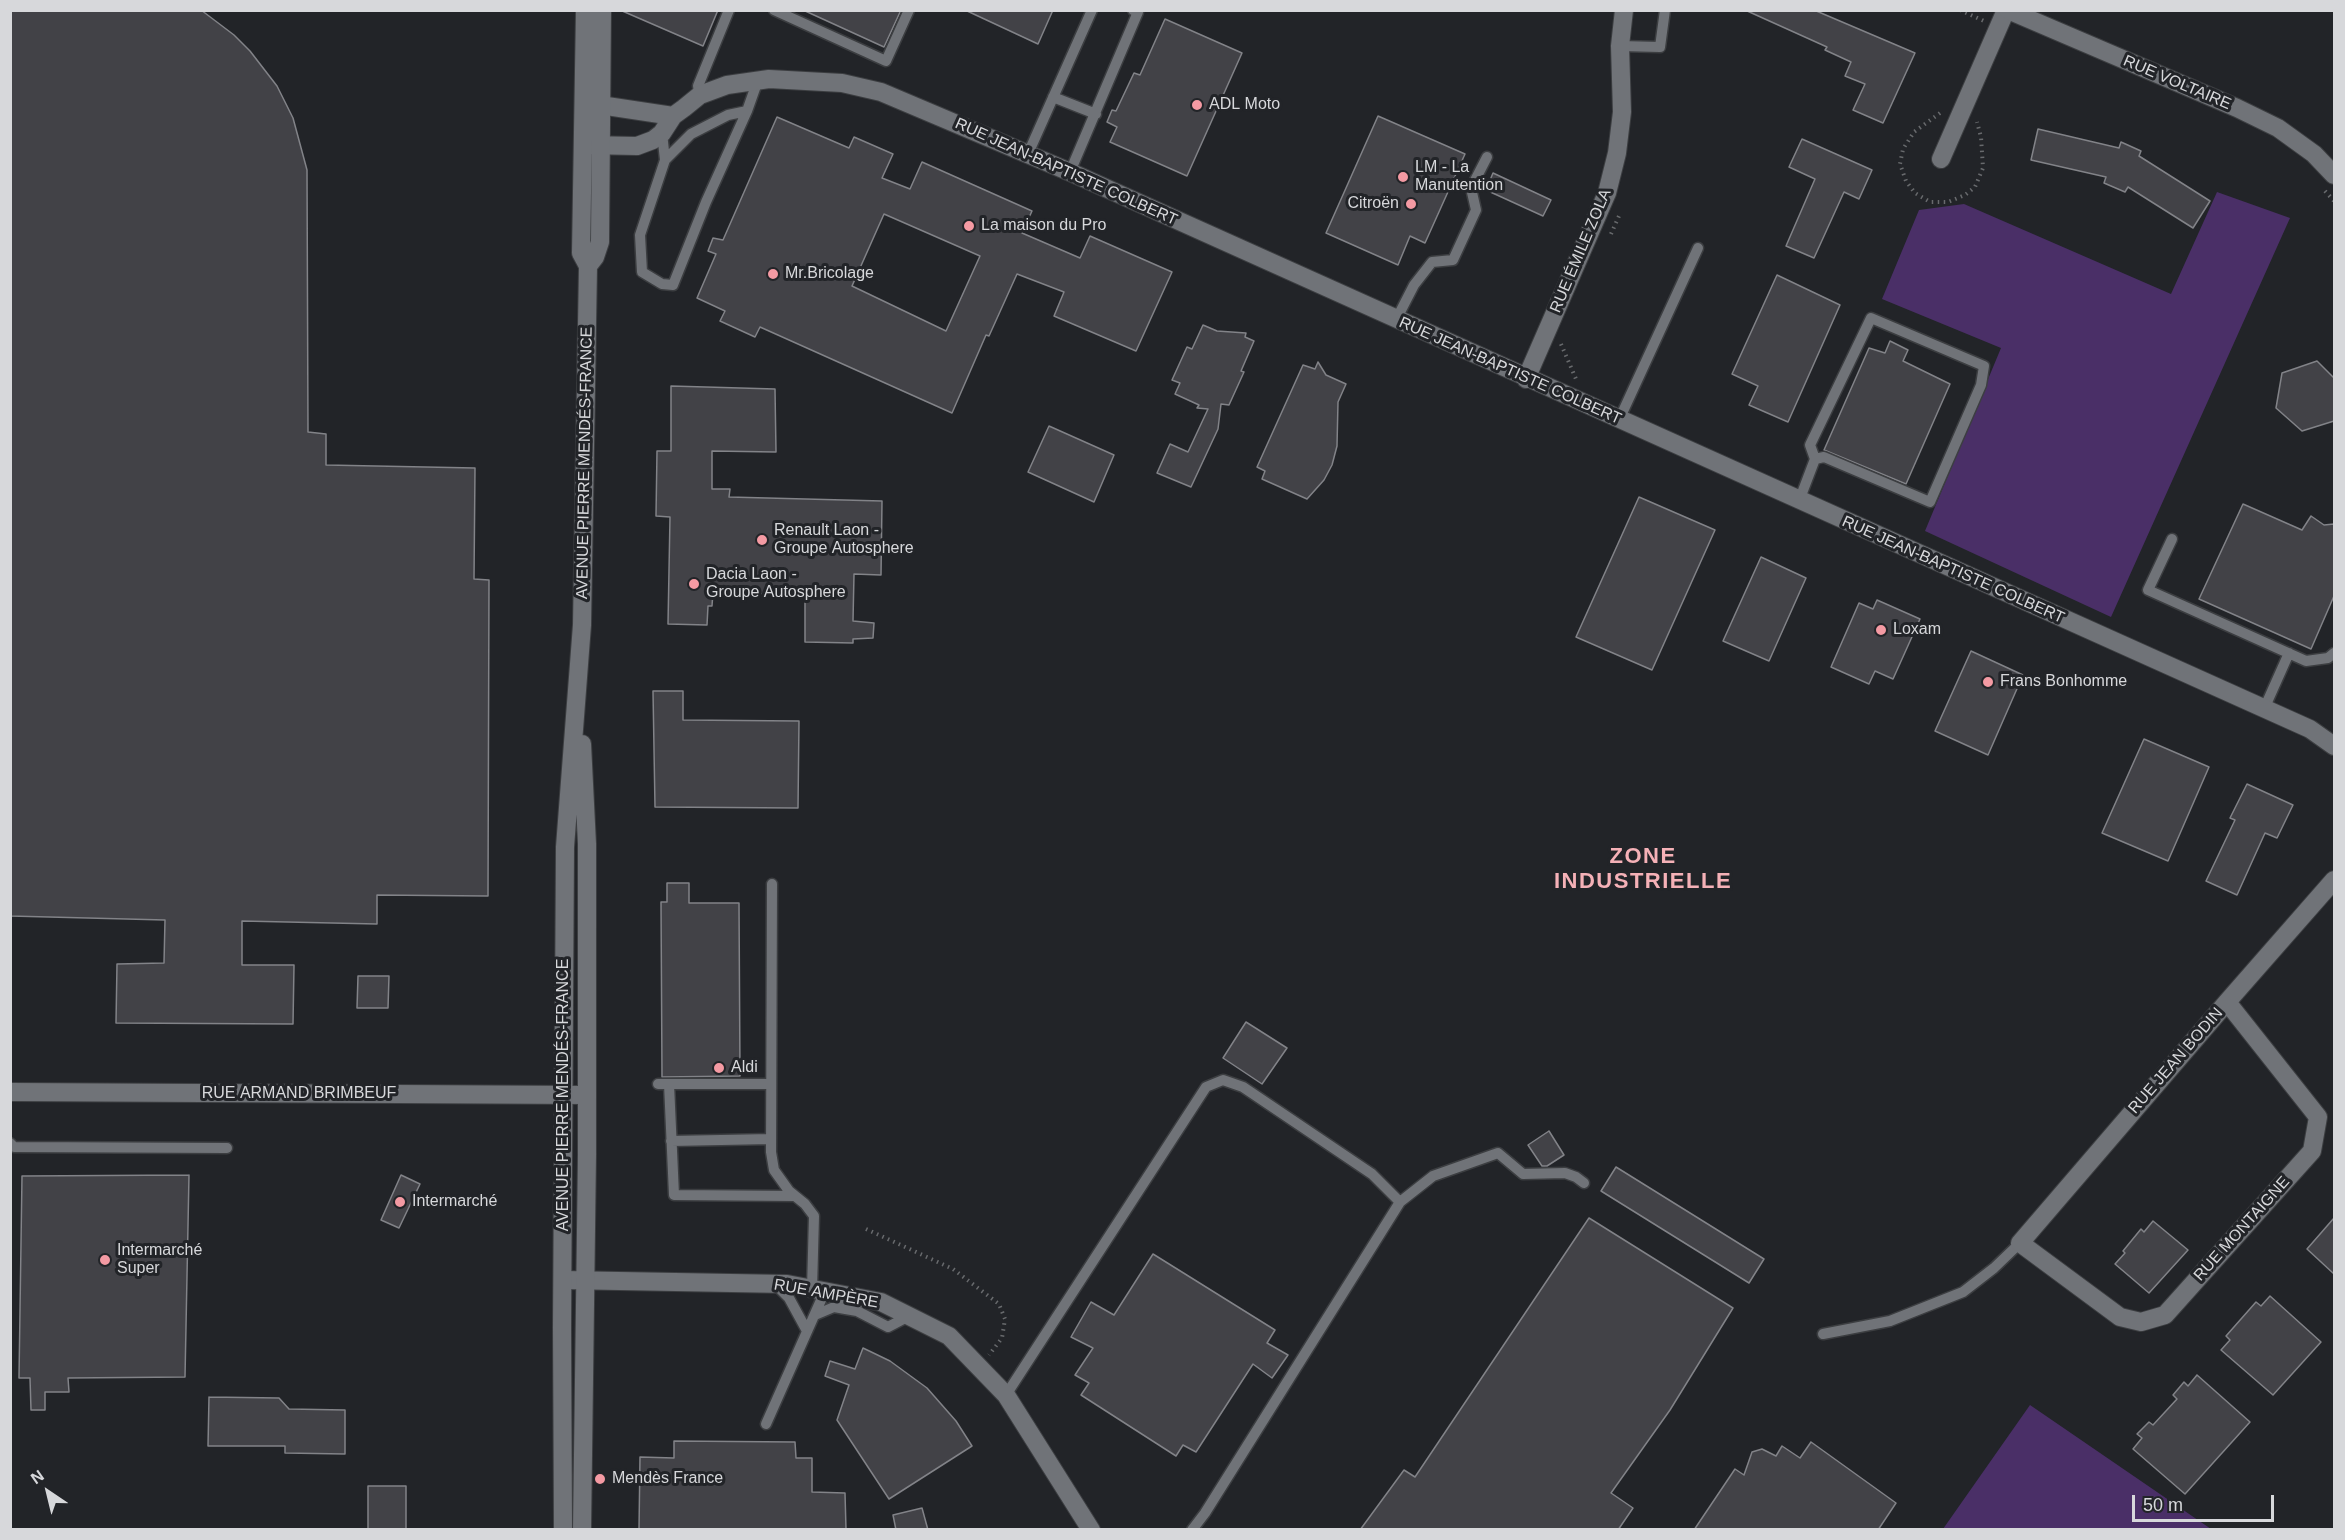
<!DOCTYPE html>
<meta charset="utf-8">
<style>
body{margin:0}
#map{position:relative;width:2345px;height:1540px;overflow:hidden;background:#222428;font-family:Helvetica,sans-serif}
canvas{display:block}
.frame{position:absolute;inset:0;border:12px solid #d7d8db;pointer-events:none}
.north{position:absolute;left:18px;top:1462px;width:60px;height:60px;-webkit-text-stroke:4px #222428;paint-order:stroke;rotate:325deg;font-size:16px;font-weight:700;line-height:24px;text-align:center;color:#d7d8db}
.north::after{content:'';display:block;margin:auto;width:21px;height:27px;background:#d7d8db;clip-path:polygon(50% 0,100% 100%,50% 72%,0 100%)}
.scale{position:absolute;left:2132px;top:1495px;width:142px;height:27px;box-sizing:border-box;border:3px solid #d7d8db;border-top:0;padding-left:8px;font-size:18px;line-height:21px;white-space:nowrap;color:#d7d8db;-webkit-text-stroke:4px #222428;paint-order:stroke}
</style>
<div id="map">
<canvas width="2345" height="1540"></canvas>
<div class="frame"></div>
<div class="north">N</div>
<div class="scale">50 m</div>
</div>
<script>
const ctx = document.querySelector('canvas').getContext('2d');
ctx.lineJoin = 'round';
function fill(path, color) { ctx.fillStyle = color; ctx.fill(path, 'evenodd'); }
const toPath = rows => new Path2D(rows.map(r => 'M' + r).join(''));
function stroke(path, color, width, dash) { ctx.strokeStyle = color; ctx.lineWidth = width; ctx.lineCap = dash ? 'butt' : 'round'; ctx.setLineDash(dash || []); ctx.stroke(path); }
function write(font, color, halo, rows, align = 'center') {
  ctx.font = font + ' Helvetica,sans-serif'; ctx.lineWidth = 6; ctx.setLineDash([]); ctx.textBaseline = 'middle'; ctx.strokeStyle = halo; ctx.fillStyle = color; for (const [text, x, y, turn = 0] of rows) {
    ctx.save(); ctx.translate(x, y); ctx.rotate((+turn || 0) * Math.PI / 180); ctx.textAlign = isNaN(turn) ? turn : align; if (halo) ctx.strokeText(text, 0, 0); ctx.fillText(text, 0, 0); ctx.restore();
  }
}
fill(toPath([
 [2217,192,2290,218,2111,617,1925,531,2001,348,1882,299,1919,210,1964,204,2171,294],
 [2030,1405,2211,1529,1943,1529]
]), '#4a2f67');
const building = toPath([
 [10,10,201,10,234,35,250,51,277,86,293,118,307,170,308,432,326,434,326,465,475,468,474,579,489,580,488,896,377,895,377,924,242,921,242,965,294,965,293,1024,116,1023,117,964,164,963,165,920,10,916,10,10],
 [620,10,718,10,703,46,620,10],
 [803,10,901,10,884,47,803,10],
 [965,10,1053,10,1038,44,965,10],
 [1745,10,1814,10,1915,53,1883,123,1853,110,1865,84,1845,76,1851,62,1825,50,1827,47,1745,10],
 [1165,19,1242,53,1187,176,1110,142,1117,127,1107,122,1112,110,1116,111,1134,73,1140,75,1165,19],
 [1378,116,1465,154,1425,243,1410,236,1398,265,1326,233,1378,116],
 [777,117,849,148,854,137,893,154,882,178,910,189,922,162,1032,211,1022,233,1080,258,1090,236,1172,272,1136,351,1054,316,1064,292,1017,274,989,336,986,335,952,413,760,327,755,337,720,321,725,311,697,298,716,254,708,251,713,238,723,240,777,117],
 [884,214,980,256,946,331,852,286,884,214],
 [2038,129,2119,148,2121,142,2141,151,2139,156,2210,201,2193,228,2128,187,2125,192,2104,183,2106,177,2031,160,2038,129],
 [1802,139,1872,170,1859,199,1844,192,1814,258,1786,246,1815,179,1789,167,1802,139],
 [1493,173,1551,200,1543,216,1486,190,1493,173],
 [1777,275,1840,305,1788,422,1749,405,1758,386,1732,374,1777,275],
 [1203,325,1217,331,1246,333,1245,337,1254,341,1241,371,1244,372,1229,405,1221,404,1218,429,1191,487,1157,473,1170,444,1188,452,1208,409,1197,408,1199,405,1175,394,1180,383,1172,380,1187,347,1192,349,1203,325],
 [1890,341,1908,350,1903,361,1950,384,1906,484,1824,450,1869,348,1885,353,1890,341],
 [2317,361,2334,378,2334,421,2302,431,2276,408,2282,373,2317,361],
 [1318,362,1326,375,1346,384,1338,402,1337,446,1332,465,1324,480,1307,499,1262,479,1265,471,1257,467,1303,365,1315,369,1318,362],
 [671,386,775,389,776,452,712,451,712,489,730,489,729,497,882,501,881,575,854,574,853,621,874,623,873,638,853,639,853,643,805,642,805,595,713,592,712,606,708,606,707,625,668,624,670,517,656,516,657,451,671,451,671,386],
 [1049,426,1114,455,1094,502,1028,472,1049,426],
 [1639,497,1715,530,1652,670,1576,637,1639,497],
 [2243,504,2302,530,2311,516,2324,525,2334,524,2334,596,2311,649,2199,599,2243,504],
 [1761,557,1806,578,1769,661,1723,641,1761,557],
 [1877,600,1920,619,1893,679,1875,671,1869,684,1831,667,1859,603,1873,609,1877,600],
 [1971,651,2023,675,1988,755,1935,731,1971,651],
 [653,691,683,691,683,720,799,721,798,808,655,807,653,691],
 [2144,739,2209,767,2168,861,2102,833,2144,739],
 [2247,784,2293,805,2277,838,2265,833,2237,895,2206,881,2235,820,2230,818,2247,784],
 [667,883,689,883,689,903,739,903,740,1076,662,1077,661,902,667,902,667,883],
 [358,976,389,976,388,1008,357,1008,358,976],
 [1246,1022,1287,1048,1262,1084,1223,1058,1246,1022],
 [1549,1131,1564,1155,1547,1166,1542,1166,1528,1145,1549,1131],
 [1616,1167,1764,1259,1749,1283,1601,1191,1616,1167],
 [189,1175,185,1377,68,1378,69,1392,45,1392,45,1410,31,1410,30,1378,19,1378,22,1176,189,1175],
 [401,1175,420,1184,399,1228,381,1220,401,1175],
 [1589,1218,1733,1308,1670,1410,1611,1493,1633,1508,1618,1530,1360,1530,1404,1470,1415,1477,1589,1218],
 [2334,1218,2334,1274,2307,1249,2334,1218],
 [2153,1221,2188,1250,2149,1293,2115,1264,2125,1253,2123,1251,2141,1229,2144,1232,2153,1221],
 [1153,1254,1275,1330,1267,1343,1288,1355,1272,1378,1253,1364,1196,1452,1183,1445,1176,1456,1081,1395,1089,1383,1075,1375,1093,1348,1071,1337,1091,1302,1114,1315,1153,1254],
 [2270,1296,2321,1342,2273,1395,2221,1350,2230,1340,2226,1336,2256,1302,2261,1306,2270,1296],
 [863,1348,890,1361,927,1388,956,1421,972,1446,889,1499,837,1420,849,1385,825,1376,830,1361,855,1369,863,1348],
 [2197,1375,2250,1422,2185,1494,2133,1449,2142,1438,2137,1434,2149,1422,2153,1425,2177,1399,2173,1395,2184,1382,2188,1386,2197,1375],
 [209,1397,279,1398,289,1409,345,1410,345,1454,285,1453,285,1446,208,1446,209,1397],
 [674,1441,795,1442,796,1458,812,1458,812,1492,845,1493,846,1529,639,1530,640,1457,674,1458,674,1441],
 [1811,1442,1896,1503,1878,1530,1694,1530,1735,1469,1744,1475,1752,1452,1762,1449,1776,1456,1782,1446,1800,1458,1811,1442],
 [368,1486,406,1486,406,1530,368,1530,368,1486],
 [922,1508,928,1530,896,1530,893,1515,922,1508]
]);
fill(building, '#424247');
stroke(building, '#828388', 1.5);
const service = toPath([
 [774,10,886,61,909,10],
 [1620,46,1660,47,1665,10],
 [700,95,698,86,729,10],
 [1053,97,1096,114],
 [662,133,665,160,691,134,728,115,747,111],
 [1027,156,1092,10],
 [665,160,640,235,642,272,662,284,673,285,706,202,747,111,758,80],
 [1070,172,1138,12,1133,10],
 [1396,320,1414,285,1432,262,1453,260,1476,210,1471,188,1487,157],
 [1619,420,1698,248],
 [1799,501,1815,459,1810,445,1871,318,1984,366,1981,385,1930,502,1824,457,1815,459],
 [2172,539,2148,590,2306,661,2328,658,2334,653],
 [2264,709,2289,653],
 [772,884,771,1152,774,1170,789,1191,805,1204,814,1216,812,1289],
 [658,1084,771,1084],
 [669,1084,674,1195,795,1196],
 [671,1141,771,1139],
 [10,1143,14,1147,227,1148],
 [775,1284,789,1298,807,1331],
 [815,1315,834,1307,857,1311,888,1327,909,1316],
 [1823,1334,1890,1321,1963,1292,1994,1268,2020,1243],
 [1006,1395,1206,1087,1223,1080,1243,1087,1372,1174,1400,1202],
 [766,1424,825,1291],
 [1192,1530,1205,1513,1400,1202,1433,1176,1498,1153,1523,1174,1565,1173,1576,1177,1584,1183]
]);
const minor = toPath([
 [586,105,600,105,673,116],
 [586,145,637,146,653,140,662,133,673,116,684,108,700,95,727,85,769,79,842,83,881,92,1070,172,2310,729,2334,746],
 [1941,159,2006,10],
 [1526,379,1607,193,1617,153,1622,112,1620,46,1624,10],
 [2227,1002,2318,1117,2312,1151,2165,1315,2141,1322,2120,1317,2020,1243,2227,1002,2334,880],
 [10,1092,587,1095]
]);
const tertiary = toPath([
 [2008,10,2237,108,2278,128,2314,154,2334,175],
 [563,1280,787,1284,881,1302,949,1336,1006,1395,1091,1530]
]);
const secondary = toPath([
 [588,266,595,257,600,242,602,10],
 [563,1530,562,1327,565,847,582,625,588,266,581,253,585,10],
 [582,1530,587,1154,587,844,582,744]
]);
stroke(service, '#3c3e41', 13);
stroke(minor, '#3c3e41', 20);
stroke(tertiary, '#3c3e41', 20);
stroke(secondary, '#3c3e41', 20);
stroke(toPath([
 [1960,10,1984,21],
 [1940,113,1914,132,1903,149,1900,164,1906,181,1915,193,1930,202,1948,202,1965,195,1975,187,1983,168,1981,137,1977,122],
 [2325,191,2334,201],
 [1611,234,1619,216],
 [1561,344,1576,379],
 [866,1229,953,1269,999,1304,1005,1319,1002,1338,989,1355]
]), '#686a6d', 4, [1.5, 4.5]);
stroke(service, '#707378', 10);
stroke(minor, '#707378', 18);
stroke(tertiary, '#707378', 18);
stroke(secondary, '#707378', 18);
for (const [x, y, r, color] of [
 [1197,105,6,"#f49aa3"],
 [1403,177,6,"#f49aa3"],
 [1411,204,6,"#f49aa3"],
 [969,226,6,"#f49aa3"],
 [773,274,6,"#f49aa3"],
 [762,540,6,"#f49aa3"],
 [694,584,6,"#f49aa3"],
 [1881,630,6,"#f49aa3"],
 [1988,682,6,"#f49aa3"],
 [719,1068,6,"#f49aa3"],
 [400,1202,6,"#f49aa3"],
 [105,1260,6,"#f49aa3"],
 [600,1479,6,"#f49aa3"]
]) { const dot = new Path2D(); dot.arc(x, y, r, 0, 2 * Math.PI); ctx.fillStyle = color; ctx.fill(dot); stroke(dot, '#222428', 2); }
write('16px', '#d7d8db', '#222428', [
 ["RUE VOLTAIRE",2177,83,23],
 ["RUE JEAN-BAPTISTE COLBERT",1066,172,24],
 ["RUE ÉMILE ZOLA",1581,251,-67],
 ["RUE JEAN-BAPTISTE COLBERT",1510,371,24],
 ["AVENUE PIERRE MENDÉS-FRANCE",585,463,-89],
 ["RUE JEAN-BAPTISTE COLBERT",1953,570,24],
 ["RUE JEAN BODIN",2176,1061,-49],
 ["RUE ARMAND BRIMBEUF",299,1094],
 ["AVENUE PIERRE MENDÉS-FRANCE",564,1095,-90],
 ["RUE MONTAIGNE",2242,1229,-48],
 ["RUE AMPÈRE",826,1294,10]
]);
write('16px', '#d7d8db', '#222428', [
 ["ADL Moto",1209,105],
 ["LM - La",1415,168],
 ["Manutention",1415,186],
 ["Citroën",1399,204,"right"],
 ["La maison du Pro",981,226],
 ["Mr.Bricolage",785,274],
 ["Renault Laon -",774,531],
 ["Groupe Autosphere",774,549],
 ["Dacia Laon -",706,575],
 ["Groupe Autosphere",706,593],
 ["Loxam",1893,630],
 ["Frans Bonhomme",2000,682],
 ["Aldi",731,1068],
 ["Intermarché",412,1202],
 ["Intermarché",117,1251],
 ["Super",117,1269],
 ["Mendès France",612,1479]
], 'left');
ctx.letterSpacing = '1.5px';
write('bold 22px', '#f5b1b7', '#222428', [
 ["ZONE",1643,857],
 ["INDUSTRIELLE",1643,882]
]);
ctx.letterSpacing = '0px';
</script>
